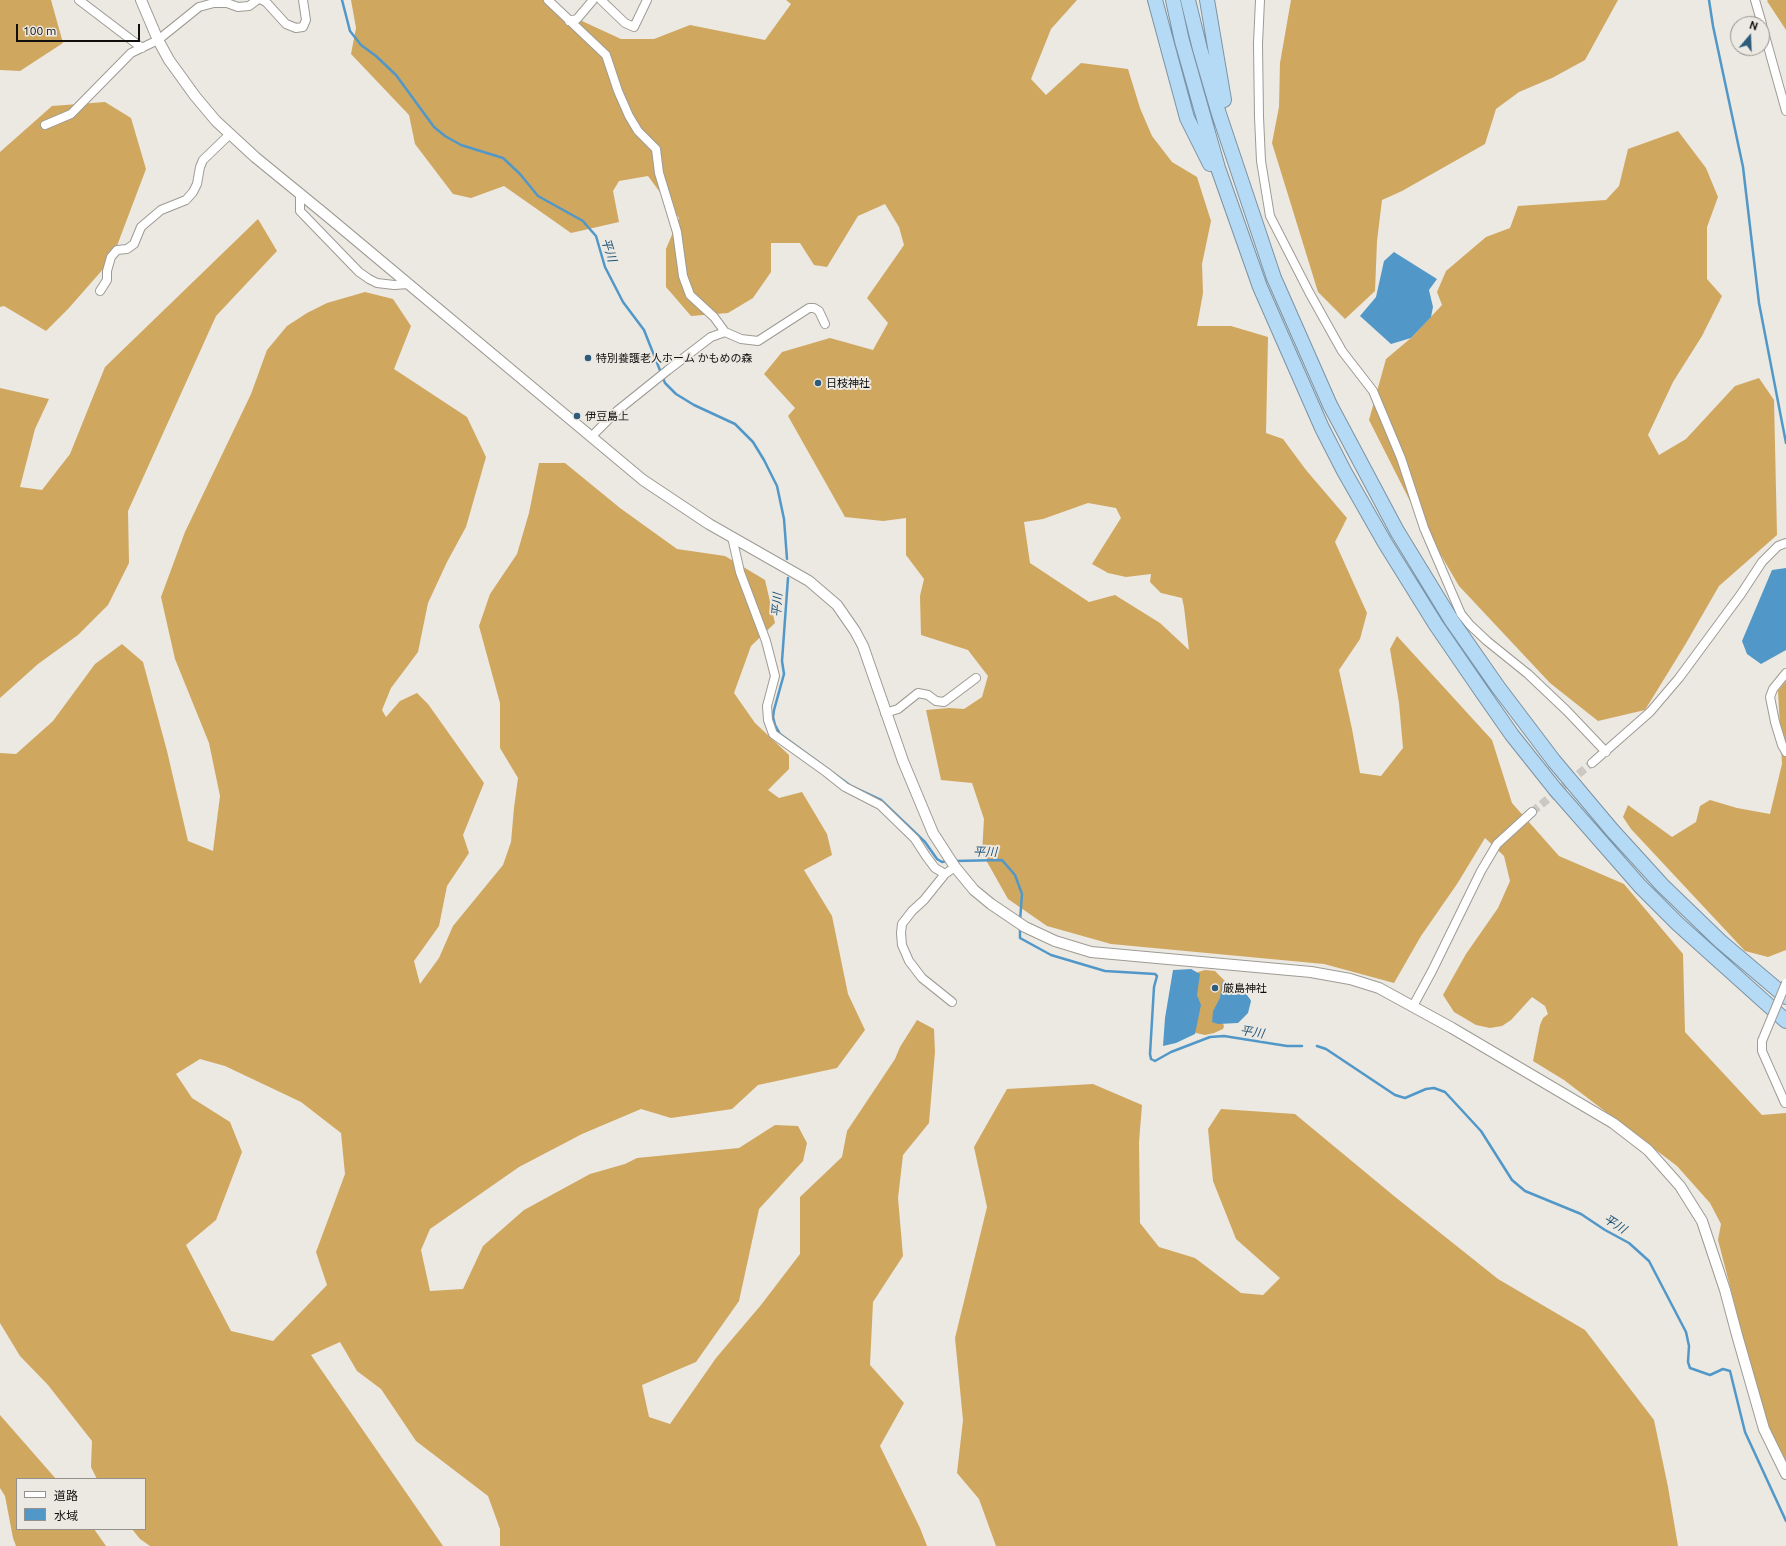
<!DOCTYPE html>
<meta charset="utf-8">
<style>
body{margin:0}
#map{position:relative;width:1786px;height:1546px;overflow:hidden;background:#ece8e2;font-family:Ubuntu,"Noto Sans JP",sans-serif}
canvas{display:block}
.legend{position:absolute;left:16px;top:1478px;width:130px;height:52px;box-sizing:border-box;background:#ece8e2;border:1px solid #94918d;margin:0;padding:5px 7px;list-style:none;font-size:12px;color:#100f0d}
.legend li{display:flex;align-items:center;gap:8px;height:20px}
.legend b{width:20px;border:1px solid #94918d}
.north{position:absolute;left:1730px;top:16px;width:40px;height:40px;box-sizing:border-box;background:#ece8e2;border:1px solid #94918d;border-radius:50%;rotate:19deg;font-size:11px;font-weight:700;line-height:16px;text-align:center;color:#100f0d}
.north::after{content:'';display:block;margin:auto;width:14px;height:18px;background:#2d5b7a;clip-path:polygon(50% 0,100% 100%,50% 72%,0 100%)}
.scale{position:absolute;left:16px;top:24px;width:124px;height:18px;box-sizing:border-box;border:2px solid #100f0d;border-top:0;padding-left:5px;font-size:12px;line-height:14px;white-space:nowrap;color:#100f0d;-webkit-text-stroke:3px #ece8e2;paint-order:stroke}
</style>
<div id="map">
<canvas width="1786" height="1546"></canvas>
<ul class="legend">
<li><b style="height:5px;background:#fff"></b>道路</li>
<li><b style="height:11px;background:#5198c8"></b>水域</li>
</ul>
<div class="north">N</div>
<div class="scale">100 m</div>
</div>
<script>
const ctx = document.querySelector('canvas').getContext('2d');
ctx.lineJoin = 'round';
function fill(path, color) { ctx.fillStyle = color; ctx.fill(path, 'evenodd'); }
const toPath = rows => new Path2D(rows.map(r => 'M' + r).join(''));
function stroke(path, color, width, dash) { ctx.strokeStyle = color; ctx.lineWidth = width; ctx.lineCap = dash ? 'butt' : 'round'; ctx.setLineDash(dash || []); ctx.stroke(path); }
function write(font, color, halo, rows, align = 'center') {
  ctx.font = font + ' Ubuntu,"Noto Sans JP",sans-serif'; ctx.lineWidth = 4; ctx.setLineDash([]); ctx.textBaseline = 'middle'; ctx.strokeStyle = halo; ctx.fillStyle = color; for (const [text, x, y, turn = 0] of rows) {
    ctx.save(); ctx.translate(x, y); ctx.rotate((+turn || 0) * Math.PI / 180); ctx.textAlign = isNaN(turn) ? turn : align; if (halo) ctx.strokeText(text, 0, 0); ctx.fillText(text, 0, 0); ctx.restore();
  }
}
fill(toPath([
 [0,0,51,0,63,43,20,71,0,70],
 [351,0,543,0,558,10,621,39,654,39,690,25,765,40,791,4,786,0,1077,0,1051,29,1031,79,1046,95,1081,63,1128,69,1140,108,1152,136,1172,162,1197,177,1211,221,1202,264,1203,293,1197,326,1231,326,1268,337,1266,433,1283,439,1306,470,1347,518,1335,542,1367,613,1360,639,1339,670,1352,729,1360,773,1381,776,1403,748,1399,703,1390,649,1397,636,1492,740,1512,803,1559,856,1624,884,1683,954,1685,1032,1762,1115,1786,1113,1786,1467,1781,1461,1758,1394,1718,1240,1721,1224,1710,1203,1677,1166,1564,1080,1533,1061,1540,1025,1543,1018,1548,1014,1545,1006,1532,997,1511,1020,1502,1026,1490,1028,1476,1025,1454,1012,1443,995,1466,954,1498,908,1510,881,1504,856,1485,838,1457,884,1421,936,1394,983,1324,964,1111,944,1047,926,1008,899,982,853,984,819,972,783,941,780,926,710,949,708,964,709,982,697,988,676,968,650,921,635,920,596,924,579,906,555,906,518,883,521,845,517,788,416,795,408,764,374,782,352,830,338,873,350,888,323,867,298,904,245,899,227,885,204,858,216,827,267,814,265,800,243,771,243,771,272,753,298,728,313,691,316,666,287,666,249,679,218,648,176,619,181,613,191,619,222,571,233,504,186,471,198,453,194,415,144,409,115,351,54,356,28],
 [1088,503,1116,508,1121,518,1092,564,1108,573,1126,577,1151,574,1150,582,1161,593,1182,598,1184,607,1189,650,1160,623,1115,595,1089,602,1030,563,1024,522,1043,519],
 [1291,0,1618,0,1585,60,1552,78,1519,92,1496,109,1485,144,1402,191,1382,200,1377,241,1375,291,1345,319,1318,292,1272,143,1279,107,1280,63],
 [1768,0,1786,0,1786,30,1767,1],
 [105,102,131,118,146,169,112,259,68,309,46,331,4,306,0,307,0,152,52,106],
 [1678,131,1706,168,1718,197,1707,227,1707,279,1722,296,1702,336,1673,382,1648,435,1659,455,1686,439,1735,386,1759,378,1774,400,1777,535,1719,586,1685,645,1645,710,1598,721,1550,683,1459,586,1414,509,1369,420,1386,359,1411,338,1442,305,1437,292,1446,271,1486,237,1510,228,1518,206,1606,200,1619,186,1628,149],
 [258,219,277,251,216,316,128,511,129,563,108,605,78,635,38,664,0,698,0,388,49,399,35,429,20,487,42,490,70,454,105,367],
 [365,292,393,299,411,326,394,369,467,417,486,457,466,527,447,562,428,603,418,652,391,688,382,710,386,717,400,701,417,693,428,704,484,783,463,835,469,853,447,886,439,926,414,961,420,984,439,958,453,926,503,865,511,842,514,808,518,778,500,748,500,703,479,626,490,594,517,554,529,513,539,463,565,463,620,508,677,549,725,556,765,580,775,623,751,646,734,693,755,723,789,755,789,769,768,790,779,798,802,792,827,834,832,855,804,870,832,916,848,994,865,1030,837,1068,758,1085,732,1109,671,1118,641,1109,582,1134,519,1167,430,1229,421,1250,430,1291,463,1289,483,1246,524,1210,590,1174,625,1164,637,1158,739,1148,775,1125,798,1126,807,1143,803,1161,759,1209,739,1301,696,1362,642,1385,649,1417,670,1424,716,1358,761,1305,800,1254,800,1197,842,1157,847,1131,895,1059,900,1047,917,1020,934,1029,935,1052,929,1123,903,1155,898,1198,903,1256,873,1302,870,1365,904,1403,880,1446,920,1528,927,1546,500,1546,500,1529,488,1496,416,1441,381,1389,357,1371,340,1342,311,1355,443,1546,150,1546,140,1539,132,1529,145,1529,145,1479,97,1479,91,1467,92,1441,48,1385,20,1356,0,1323,0,753,16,754,53,721,95,664,122,644,143,662,167,751,188,841,213,851,220,796,209,743,175,659,161,597,185,532,251,394,267,350,287,326,307,313,327,303],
 [200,1059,225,1066,301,1102,341,1133,345,1174,316,1252,327,1285,273,1341,231,1331,186,1245,216,1220,242,1152,230,1122,192,1098,176,1074],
 [1786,681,1786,950,1768,957,1745,951,1631,829,1623,817,1628,805,1672,837,1696,822,1700,806,1710,800,1737,808,1770,814,1782,764,1778,691],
 [1205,970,1215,971,1228,984,1220,1017,1224,1026,1223,1029,1214,1033,1205,1035,1196,1033,1191,1029,1195,977,1198,972],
 [1093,1084,1142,1105,1139,1142,1140,1223,1159,1247,1195,1258,1241,1293,1263,1295,1280,1278,1236,1239,1213,1181,1208,1129,1221,1109,1295,1114,1394,1196,1498,1279,1585,1330,1654,1420,1668,1487,1678,1546,996,1546,979,1499,957,1473,963,1420,955,1338,987,1207,974,1147,1007,1089],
 [0,1415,56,1479,17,1479,17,1529,94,1529,106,1546,16,1546,13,1538,5,1496,0,1488]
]), '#d0a75f');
fill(toPath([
 [1394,252,1437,279,1429,290,1433,307,1431,317,1411,338,1391,344,1360,316,1376,297,1384,261],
 [1786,568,1786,650,1761,664,1747,654,1742,641,1772,570],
 [1191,969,1200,974,1197,995,1201,1005,1195,1034,1176,1043,1163,1046,1165,1018,1173,970],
 [1222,982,1240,986,1250,999,1251,1001,1248,1013,1238,1023,1218,1024,1212,1022,1213,1011,1220,998]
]), '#5198c8');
stroke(toPath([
 [342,0,350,31,361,45,376,56,396,75,434,127,445,136,461,145,503,158,520,174,538,196,583,221,588,227,596,236,605,267,623,302,644,330,665,383,676,394,694,405,735,424,753,442,764,460,777,486,784,519,787,559],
 [1709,0,1713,26,1743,167,1759,303,1786,443],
 [788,578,782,661,784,674,774,710,773,717,775,725,780,734,851,786,881,800,925,842,937,859,942,862,947,861],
 [954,861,1002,860,1015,875,1022,894,1020,921],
 [1020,926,1020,938,1051,955,1105,971,1155,974,1157,976,1154,987,1150,1054,1151,1059,1155,1061,1171,1052,1210,1037,1224,1036,1287,1046,1302,1046],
 [1317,1046,1326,1049,1395,1095,1405,1098,1426,1089,1434,1088,1445,1092,1481,1131,1512,1180,1525,1191,1581,1214,1605,1230,1629,1243,1649,1261,1686,1332,1689,1346,1688,1362,1690,1368,1710,1375,1723,1369,1730,1371,1745,1432,1786,1521]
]), '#5198c8', 2.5);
stroke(toPath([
 [1532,812,1592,763]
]), '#cbc7c2', 8, [8, 4]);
const minor = toPath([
 [79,0,142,48],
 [262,0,266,2,286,24,296,28,303,27,306,20,303,0],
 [548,0,606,55,618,91,629,116,638,131,656,149,659,173,677,232,683,276,690,295,714,317,725,332,711,337,668,370,617,411,591,437],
 [601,0,625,23,634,27,647,0],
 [1260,0,1258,44,1259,117,1261,161,1270,216,1309,292,1342,351,1373,391,1401,458,1424,528,1461,614,1470,625,1487,641,1528,674,1567,711,1606,752],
 [1755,0,1762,24],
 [569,21,577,19,593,0],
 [1762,25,1786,111],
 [45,125,71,114,131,53,158,40,199,7,214,3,227,3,238,7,249,6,257,0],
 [300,193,300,211,359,272,369,279,377,283,394,285,409,284],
 [100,291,107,280,107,271,111,257,117,250,127,249,134,244,141,227,161,210,186,200,193,192,197,184,200,167,203,160,230,134],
 [725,332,741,339,758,341,809,308,814,308,819,311,825,324],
 [732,537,740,572,766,641,775,676,767,706,768,720,773,734,826,772,845,787,880,805,915,839,926,856,935,868,945,874],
 [1786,673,1773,689,1770,697,1775,722,1782,745,1786,752],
 [885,713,898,709,918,693,928,695,936,701,944,702,976,678],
 [1592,763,1650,712,1679,678,1741,594,1762,562,1778,546,1786,543],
 [952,1002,922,978,909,961,902,945,901,933,902,924,912,911,924,900,945,874,955,867],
 [1413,1006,1432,971,1481,871,1497,844,1532,812],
 [1762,1041,1762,1051,1785,1103]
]);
const tertiary = toPath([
 [141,0,158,40,169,60,195,96,216,121,255,157,326,215,643,480,709,524,809,581,837,605,855,631,863,646,903,761,933,833,955,867,974,890,991,904,1025,927,1055,941,1091,952,1311,972,1350,979,1379,988,1452,1028,1613,1123,1648,1150,1680,1186,1702,1221,1725,1290,1737,1335,1764,1429,1786,1474]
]);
const motorway = toPath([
 [1155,0,1187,118,1210,164],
 [1173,0,1182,41,1218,168,1260,287,1322,428,1344,471,1385,543,1436,625,1482,692,1512,735,1555,789,1640,886,1678,924,1786,1021],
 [1188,0,1200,49,1219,114,1274,278,1330,405,1397,531,1452,621,1498,687,1554,761,1612,830,1662,885,1720,941,1786,997],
 [1207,0,1224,100]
]);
stroke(minor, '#9e9b95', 10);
stroke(tertiary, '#9e9b95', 12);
stroke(motorway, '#7b93a4', 16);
stroke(minor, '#fff', 8);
stroke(tertiary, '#fff', 10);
stroke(motorway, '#b5daf5', 14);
const minorBridge = toPath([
 [1762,1041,1786,983]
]);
stroke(minorBridge, '#9e9b95', 10, []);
stroke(minorBridge, '#fff', 8);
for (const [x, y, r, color] of [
 [588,358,4,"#2d5b7a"],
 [818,383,4,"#2d5b7a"],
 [577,416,4,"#2d5b7a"],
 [1215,988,4,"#2d5b7a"]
]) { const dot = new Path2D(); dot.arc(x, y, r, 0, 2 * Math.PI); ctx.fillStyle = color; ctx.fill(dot); stroke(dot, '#ece8e2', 1.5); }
write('11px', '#100f0d', '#ece8e2', [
 ["特別養護老人ホーム かもめの森",596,358],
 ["日枝神社",826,383],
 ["伊豆島上",585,416],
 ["厳島神社",1223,988]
], 'left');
write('italic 12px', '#1e5375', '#ece8e2', [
 ["平川",609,250,72],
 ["平川",777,605,-86],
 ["平川",985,852,1],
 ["平川",1252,1032,9],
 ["平川",1615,1224,32]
]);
</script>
